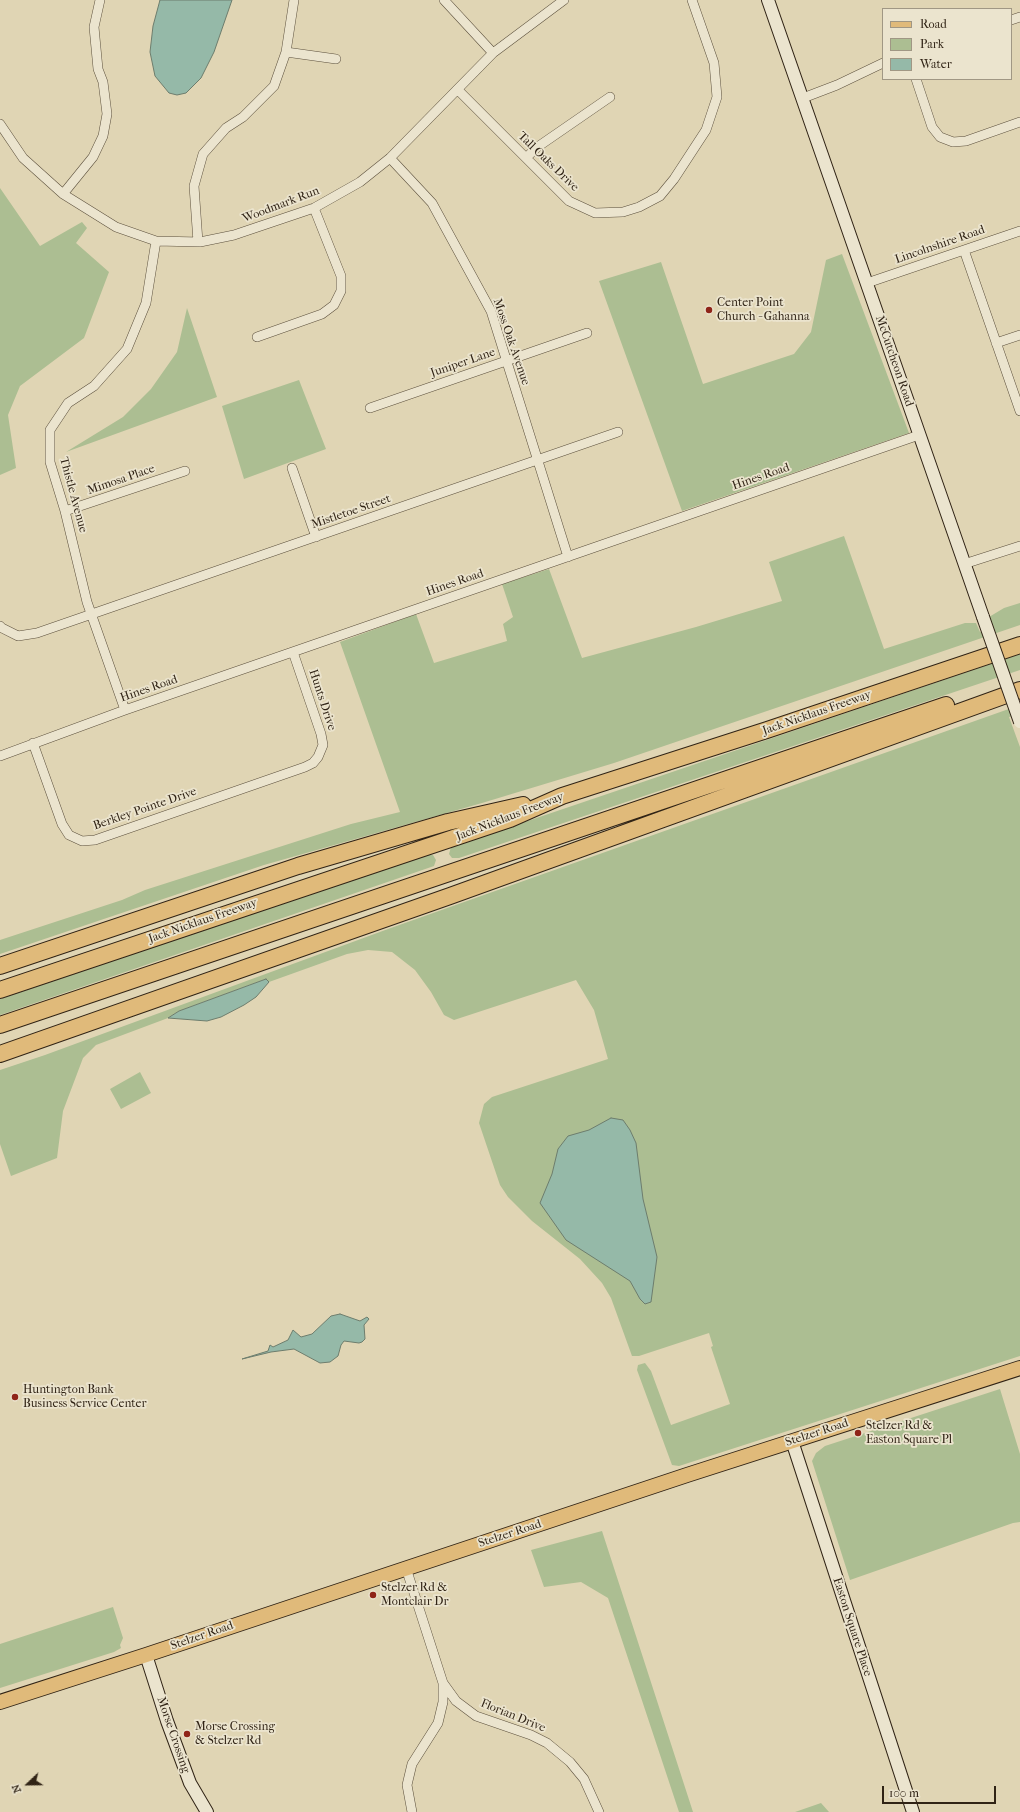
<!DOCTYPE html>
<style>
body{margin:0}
#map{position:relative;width:1020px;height:1812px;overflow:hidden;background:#e0d5b4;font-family:"IM FELL French Canon",serif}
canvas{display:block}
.legend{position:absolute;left:882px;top:8px;width:130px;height:72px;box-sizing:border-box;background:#ebe4ce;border:1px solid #a09784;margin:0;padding:5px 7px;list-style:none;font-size:12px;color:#302315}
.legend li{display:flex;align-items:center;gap:8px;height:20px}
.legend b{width:20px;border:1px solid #a09784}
.north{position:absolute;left:8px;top:1764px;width:40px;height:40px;-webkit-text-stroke:3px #ebe4ce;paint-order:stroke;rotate:248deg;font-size:11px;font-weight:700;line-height:16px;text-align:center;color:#302315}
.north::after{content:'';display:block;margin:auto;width:14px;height:18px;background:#302315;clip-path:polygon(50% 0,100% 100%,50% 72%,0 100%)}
.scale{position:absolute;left:882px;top:1786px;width:114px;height:18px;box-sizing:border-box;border:2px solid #302315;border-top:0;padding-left:5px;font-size:12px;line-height:14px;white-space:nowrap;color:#302315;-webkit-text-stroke:3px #ebe4ce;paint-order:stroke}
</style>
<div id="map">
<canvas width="1020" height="1812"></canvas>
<ul class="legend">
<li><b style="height:5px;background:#e0ba7a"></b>Road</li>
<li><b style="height:11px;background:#acbe92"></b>Park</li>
<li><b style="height:11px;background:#95b9a8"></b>Water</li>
</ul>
<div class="north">N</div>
<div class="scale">100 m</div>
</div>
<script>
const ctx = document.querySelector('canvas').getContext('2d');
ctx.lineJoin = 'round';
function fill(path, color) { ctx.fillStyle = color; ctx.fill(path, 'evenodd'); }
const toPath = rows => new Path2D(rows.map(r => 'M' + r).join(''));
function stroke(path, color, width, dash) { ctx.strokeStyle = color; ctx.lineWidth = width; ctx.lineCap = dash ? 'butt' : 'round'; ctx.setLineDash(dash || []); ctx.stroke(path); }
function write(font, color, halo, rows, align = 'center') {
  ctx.font = font + ' "IM FELL French Canon",serif'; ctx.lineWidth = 3.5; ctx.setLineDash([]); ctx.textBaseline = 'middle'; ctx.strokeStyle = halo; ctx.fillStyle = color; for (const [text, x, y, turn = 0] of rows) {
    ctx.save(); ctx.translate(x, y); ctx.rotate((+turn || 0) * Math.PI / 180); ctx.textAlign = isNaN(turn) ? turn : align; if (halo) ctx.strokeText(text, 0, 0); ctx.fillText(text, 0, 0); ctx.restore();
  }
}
fill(toPath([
 [0,188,40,246,82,222,87,228,76,243,109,272,84,338,20,386,8,415,16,468,0,475],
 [842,254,909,433,682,511,599,281,661,262,703,384,794,354,811,332,826,260],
 [187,308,217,397,66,452,123,417,151,389,177,352],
 [299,380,326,449,244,479,222,406],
 [844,536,884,649,965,623,976,623,980,632,993,628,989,617,1004,608,1020,603,1020,625,614,763,482,803,264,865,0,954,0,940,122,900,145,890,351,824,400,812,340,642,416,614,434,663,507,641,503,624,513,617,502,584,549,569,582,658,696,627,782,601,769,562],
 [1020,654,1020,670,459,858,452,858,449,854,451,847],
 [1020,705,1020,714,1009,717,1020,747,1020,1356,679,1466,672,1465,637,1370,638,1365,645,1363,651,1371,671,1425,730,1404,711,1347,713,1346,709,1333,639,1356,632,1356,611,1298,602,1283,580,1259,532,1221,508,1197,500,1185,479,1123,484,1104,492,1097,608,1059,594,1010,576,980,454,1020,444,1015,431,992,415,970,392,952,368,950,347,954,269,982,266,979,179,1011,168,1018,96,1045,83,1058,63,1111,57,1158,11,1176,0,1144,0,1070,45,1055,388,929],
 [426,855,433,855,436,860,434,866,0,1015,0,999],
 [140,1072,151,1093,121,1109,110,1089],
 [1000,1389,1020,1454,1020,1522,1013,1523,850,1580,812,1461,816,1453,825,1446],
 [602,1531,693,1812,679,1812,608,1598,581,1582,544,1587,531,1550],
 [113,1607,123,1638,120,1645,121,1648,114,1652,0,1688,0,1644],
 [821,1803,829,1812,795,1812]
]), '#acbe92');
const water = toPath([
 [160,0,232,0,214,52,201,78,186,93,177,95,169,93,155,76,150,52,153,26,160,0],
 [266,979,269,982,256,997,244,1005,221,1017,207,1021,168,1018,179,1011,266,979],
 [611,1118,623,1120,630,1130,636,1143,643,1199,657,1257,651,1302,645,1304,640,1299,630,1281,566,1240,540,1203,552,1174,558,1149,568,1136,589,1130,611,1118],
 [340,1314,360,1321,367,1317,369,1319,364,1325,365,1339,362,1342,359,1343,344,1341,341,1345,338,1356,330,1362,320,1363,294,1349,271,1352,242,1359,268,1351,270,1345,273,1347,288,1340,293,1330,301,1337,312,1334,331,1316,340,1314]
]);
fill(water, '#95b9a8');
stroke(water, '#6d7d6d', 1);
const street = toPath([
 [444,0,493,53],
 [1011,20,1020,17],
 [286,52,336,59],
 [916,79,932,127,940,137,953,142,966,141,1020,122],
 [458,90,569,201,595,213,623,212,639,207,660,196,674,179,706,130,717,97,714,63,692,0],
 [803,98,837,85,883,63],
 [0,124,23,158,63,194,116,227,156,241,200,242,234,235,314,208,360,182,390,158,493,53,564,0],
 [390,158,432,203,491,311,568,557],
 [526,158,536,148,610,97],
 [63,194,93,157,103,136,107,114,103,82,98,69,94,27,100,0],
 [198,242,194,186,203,154,226,128,243,117,274,86,286,52,294,0],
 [964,250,1020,411],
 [867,283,1020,231],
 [257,337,322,314,334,305,341,291,341,276,314,208],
 [996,343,1020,335],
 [370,408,587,333],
 [292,468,316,537],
 [65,511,185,471],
 [964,564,1020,546],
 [0,626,2,628,18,636,37,633,618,432],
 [125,710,87,602,65,511,50,462,50,430,68,403,94,386,127,349,146,303,156,241],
 [33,743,62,824,69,835,82,841,95,840,305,767,313,763,318,757,323,745,321,734,293,652],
 [0,756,125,710,919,435],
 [406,1568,443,1683,443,1702,438,1723,412,1764,407,1785,412,1812],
 [443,1683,456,1701,476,1716,531,1735,547,1743,570,1762,584,1779,599,1812]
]);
const secondary = toPath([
 [768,0,983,617],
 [792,1441,913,1812],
 [146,1655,167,1721,190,1783,207,1812]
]);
const primary = toPath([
 [0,1702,146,1655,687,1475,1020,1368]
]);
const highway = toPath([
 [0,966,298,866,448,822,523,805],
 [0,990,510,819,562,796,767,730,1020,645],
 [0,1025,946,705],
 [0,1054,450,896,1020,690]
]);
stroke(street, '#5c503d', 10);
stroke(secondary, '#302315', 14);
stroke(primary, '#302315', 16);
stroke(highway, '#302315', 18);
stroke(street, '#ebe4ce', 9);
stroke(secondary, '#ebe4ce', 12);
stroke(primary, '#e0ba7a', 14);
stroke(highway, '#e0ba7a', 16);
const secondaryBridge = toPath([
 [983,617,1020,722]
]);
stroke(secondaryBridge, '#302315', 14, []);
stroke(secondaryBridge, '#ebe4ce', 12);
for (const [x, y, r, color] of [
 [709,310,4,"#8f2418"],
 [15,1397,4,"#8f2418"],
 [858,1433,4,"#8f2418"],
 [373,1595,4,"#8f2418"],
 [187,1734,4,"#8f2418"]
]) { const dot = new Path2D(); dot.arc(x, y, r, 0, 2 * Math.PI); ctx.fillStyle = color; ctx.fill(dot); stroke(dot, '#ebe4ce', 1.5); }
write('12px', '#302315', '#ebe4ce', [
 ["Tall Oaks Drive",548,162,44],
 ["Woodmark Run",281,205,-21],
 ["Lincolnshire Road",940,245,-19],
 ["Moss Oak Avenue",511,342,71],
 ["McCutcheon Road",894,361,71],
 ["Juniper Lane",463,363,-19],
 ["Hines Road",761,477,-19],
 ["Mimosa Place",121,480,-19],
 ["Thistle Avenue",73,495,75],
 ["Mistletoe Street",351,512,-19],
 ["Hines Road",455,583,-19],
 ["Hines Road",149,689,-19],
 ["Hunts Drive",322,700,72],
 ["Jack Nicklaus Freeway",817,713,-19],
 ["Berkley Pointe Drive",145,809,-19],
 ["Jack Nicklaus Freeway",510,817,-21],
 ["Jack Nicklaus Freeway",203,921,-19],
 ["Stelzer Road",817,1433,-18],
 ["Stelzer Road",510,1534,-18],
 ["Easton Square Place",852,1627,72],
 ["Stelzer Road",202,1636,-19],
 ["Florian Drive",513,1716,22],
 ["Morse Crossing",173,1735,71]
]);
write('12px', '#302315', '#ebe4ce', [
 ["Center Point",717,303],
 ["Church - Gahanna",717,317],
 ["Huntington Bank",23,1390],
 ["Business Service Center",23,1404],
 ["Stelzer Rd &",866,1426],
 ["Easton Square Pl",866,1440],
 ["Stelzer Rd &",381,1588],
 ["Montclair Dr",381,1602],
 ["Morse Crossing",195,1727],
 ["& Stelzer Rd",195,1741]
], 'left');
</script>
